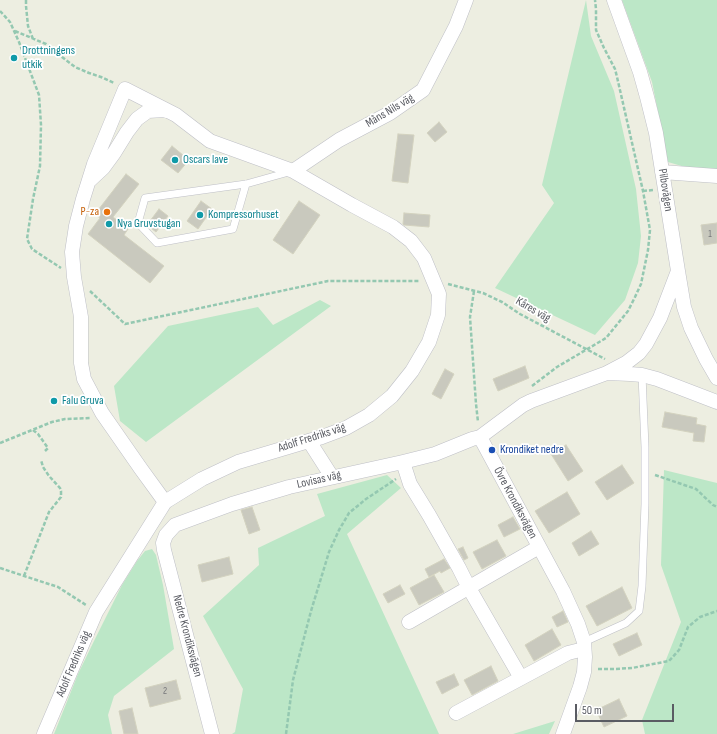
<!DOCTYPE html>
<meta charset="utf-8">
<style>
body{margin:0}
#map{position:relative;width:717px;height:734px;overflow:hidden;background:#edeee1;font-family:"Sofia Sans Condensed",sans-serif}
canvas{display:block}
.scale{position:absolute;left:575px;top:704px;width:99px;height:18px;box-sizing:border-box;border:2px solid #5a5c63;border-top:0;padding-left:5px;font-size:12px;line-height:14px;white-space:nowrap;color:#5a5c63;-webkit-text-stroke:3px #fff;paint-order:stroke}
</style>
<div id="map">
<canvas width="717" height="734"></canvas>
<div class="scale">50 m</div>
</div>
<script>
const ctx = document.querySelector('canvas').getContext('2d');
ctx.lineJoin = 'round';
function fill(path, color) { ctx.fillStyle = color; ctx.fill(path, 'evenodd'); }
const toPath = rows => new Path2D(rows.map(r => 'M' + r).join(''));
function stroke(path, color, width, dash) { ctx.strokeStyle = color; ctx.lineWidth = width; ctx.lineCap = dash ? 'butt' : 'round'; ctx.setLineDash(dash || []); ctx.stroke(path); }
function write(font, color, halo, rows, align = 'center') {
  ctx.font = font + ' "Sofia Sans Condensed",sans-serif'; ctx.lineWidth = 3.5; ctx.setLineDash([]); ctx.textBaseline = 'middle'; ctx.strokeStyle = halo; ctx.fillStyle = color; for (const [text, x, y, turn = 0] of rows) {
    ctx.save(); ctx.translate(x, y); ctx.rotate((+turn || 0) * Math.PI / 180); ctx.textAlign = isNaN(turn) ? turn : align; if (halo) ctx.strokeText(text, 0, 0); ctx.fillText(text, 0, 0); ctx.restore();
  }
}
fill(toPath([
 [586,0,591,36,614,91,636,189,641,236,638,263,625,300,595,335,495,288,554,203,542,185],
 [622,0,717,0,717,171,692,169,668,162,652,82],
 [320,300,331,306,146,442,120,421,114,386,168,326,258,307,273,325],
 [664,470,717,483,717,734,645,734,642,720,681,622,661,565],
 [387,475,401,488,347,534,439,734,232,734,235,732,243,689,203,616,259,565,258,548,325,516,317,494],
 [152,549,156,555,163,585,174,649,114,696,108,715,112,734,54,734,78,674,94,641,122,585,137,561,145,551],
 [555,721,549,734,513,734]
]), '#bce7c7');
const building = toPath([
 [439,122,447,132,435,142,427,133,439,122],
 [398,134,414,135,408,183,392,181,398,134],
 [172,146,189,160,178,173,161,160,172,146],
 [126,174,139,184,113,217,128,229,124,235,164,266,150,283,88,234,100,218,95,214,126,174],
 [201,201,212,209,198,229,187,221,201,201],
 [299,201,320,215,293,254,273,240,299,201],
 [159,209,168,216,156,232,147,225,159,209],
 [404,213,430,215,429,227,404,225,403,224,404,213],
 [717,223,717,243,704,245,701,225,717,223],
 [525,366,529,378,498,391,493,379,525,366],
 [445,369,454,374,441,399,432,394,445,369],
 [665,412,697,418,696,424,706,426,704,442,693,441,694,433,662,427,665,412],
 [566,445,583,471,568,481,551,454,566,445],
 [622,465,634,483,607,500,595,482,622,465],
 [567,492,580,514,549,533,535,511,567,492],
 [252,507,260,530,249,534,241,510,252,507],
 [513,517,520,529,504,537,498,525,513,517],
 [591,531,599,544,579,556,572,543,591,531],
 [497,540,506,556,482,569,473,552,497,540],
 [463,547,468,558,464,560,458,549,463,547],
 [229,557,233,574,202,582,198,565,229,557],
 [444,559,450,568,441,573,440,571,429,577,425,569,444,559],
 [434,575,444,592,419,605,410,588,434,575],
 [400,585,405,594,388,603,383,594,400,585],
 [622,587,632,608,597,626,586,606,622,587],
 [563,611,568,622,557,627,552,617,563,611],
 [552,629,561,645,534,661,525,645,552,629],
 [637,633,642,645,619,656,613,644,637,633],
 [491,666,498,681,472,695,464,680,491,666],
 [454,674,459,685,442,694,436,682,454,674],
 [176,680,181,699,150,707,145,688,176,680],
 [619,699,627,716,604,727,596,710,619,699],
 [132,708,138,734,124,734,119,711,132,708]
]);
fill(building, '#c9c9be');
stroke(building, '#d3d2bf', 1);
const service = toPath([
 [246,184,233,229,157,243,138,223,145,198,246,184,289,172],
 [584,642,626,623,639,611,642,586,645,504,645,447,642,375]
]);
const minor = toPath([
 [614,0,640,72,647,97,656,133,678,271,684,307,691,328,706,359,717,378],
 [293,171,339,140,390,113,423,90,456,26,466,0],
 [662,172,717,176],
 [89,181,103,168,114,153,127,132,137,119,148,111,164,110,167,111],
 [608,373,630,374,642,375,657,379,717,402],
 [309,441,332,477],
 [403,462,410,484,429,515,459,568,469,588,521,678],
 [409,622,539,547],
 [456,713,568,653,584,649],
 [44,734,96,612,165,502,202,479,238,462,322,437,346,428,369,415,392,396,412,371,429,342,438,315,439,294,424,258,411,241,393,227,352,205,293,171,210,141,176,115,125,89,94,164,83,199,76,226,72,252,74,277,81,317,81,363,84,379,102,413,141,469,165,502],
 [212,734,164,550,163,543,166,535,175,525,232,504,289,487,403,462,435,454,472,439,480,437],
 [563,734,580,687,584,672,585,657,584,642,578,624,563,591,480,437,523,405,531,401,607,373,626,363,639,353,646,344,660,318,678,271]
]);
stroke(service, '#bebfc6', 8);
stroke(minor, '#bebfc6', 15);
stroke(toPath([
 [26,0,26,6,28,26,33,39],
 [0,11,10,22,19,42,39,95,41,125,40,166,33,199,27,239,32,249,61,268],
 [15,31,46,44,62,57,75,67,89,73,101,77,114,83],
 [643,191,653,190],
 [448,284,483,293,502,302,520,314,605,359],
 [90,291,125,324,328,281,419,281],
 [474,291,470,317,476,404,478,422],
 [532,386,557,367,606,338,628,311,635,297,641,284,648,250,650,230,643,191,617,77,615,69,604,48,596,30,596,9,595,0],
 [33,430,38,434,48,448,45,451],
 [0,443,52,422,65,419,91,418],
 [655,475,696,489,713,505,717,507],
 [0,568,58,587,86,605],
 [24,576,49,512,61,497,61,491,60,488,49,476,43,467,41,460],
 [598,669,614,669,632,668,669,661,679,650,688,627,700,617,717,611],
 [286,734,293,680,311,611,329,552,339,530,349,513,366,499,396,479]
]), '#94c8b1', 2.5, [4, 2]);
stroke(service, '#fff', 7);
stroke(minor, '#fff', 14);
for (const [x, y, r, color] of [
 [14,58,4,"#0f9aa8"],
 [175,160,4,"#0f9aa8"],
 [107,212,4,"#e8710a"],
 [200,215,4,"#0f9aa8"],
 [109,224,4,"#0f9aa8"],
 [54,401,4,"#0f9aa8"],
 [492,450,4,"#1a4fb4"]
]) { const dot = new Path2D(); dot.arc(x, y, r, 0, 2 * Math.PI); ctx.fillStyle = color; ctx.fill(dot); stroke(dot, '#fff', 1.5); }
write('10px', '#76777a', null, [
 ["1",710,234],
 ["2",165,691]
]);
write('12px', '#0d838f', '#fff', [
 ["Drottningens",22,51],
 ["utkik",22,65],
 ["Oscars lave",183,160],
 ["Kompressorhuset",208,215],
 ["Nya Gruvstugan",117,224],
 ["Falu Gruva",62,401]
], 'left');
write('12px', '#5a5c63', '#fff', [
 ["Måns Nils väg",390,111,-31],
 ["Pilbovägen",665,190,81],
 ["Kåres väg",533,310,30],
 ["Adolf Fredriks väg",312,438,-18],
 ["Lovisas väg",319,480,-13],
 ["Övre Krondiksvägen",515,503,62],
 ["Nedre Krondiksvägen",187,636,75],
 ["Adolf Fredriks väg",74,664,-67]
]);
write('12px', '#c56008', '#fff', [
 ["P-za",99,212]
], 'right');
write('12px', '#164399', '#fff', [
 ["Krondiket nedre",500,450]
], 'left');
</script>
